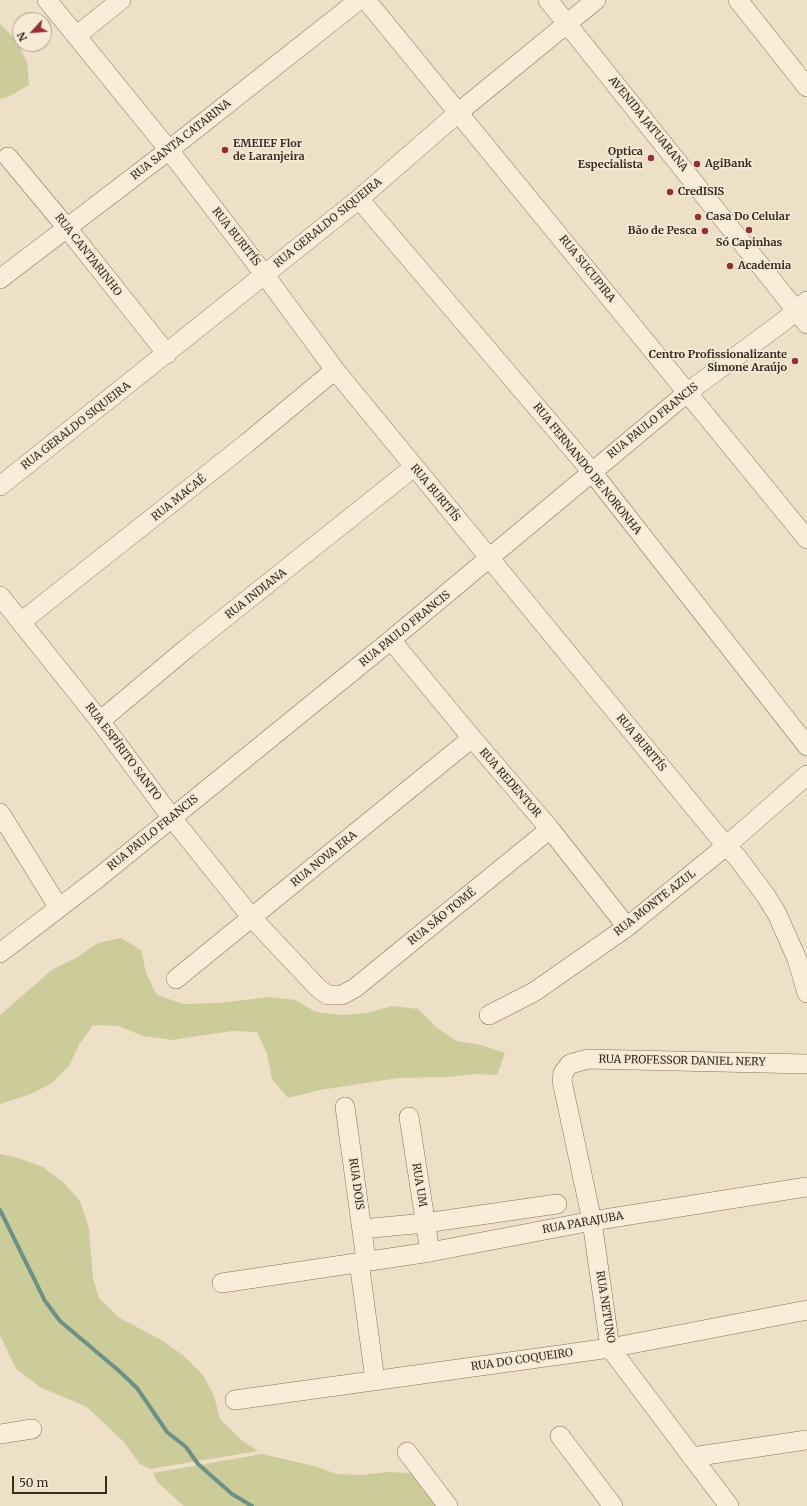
<!DOCTYPE html>
<meta charset="utf-8">
<style>
body{margin:0}
#map{position:relative;width:807px;height:1506px;overflow:hidden;background:#eedfc7;font-family:Merriweather,serif}
canvas{display:block}
.north{position:absolute;left:12px;top:12px;width:40px;height:40px;box-sizing:border-box;background:#f6ead7;border:1px solid #ab9d8e;border-radius:50%;rotate:244deg;font-size:11px;font-weight:700;line-height:16px;text-align:center;color:#3a2a20}
.north::after{content:'';display:block;margin:auto;width:14px;height:18px;background:#982d38;clip-path:polygon(50% 0,100% 100%,50% 72%,0 100%)}
.scale{position:absolute;left:12px;top:1476px;width:95px;height:18px;box-sizing:border-box;border:2px solid #3a2a20;border-top:0;padding-left:5px;font-size:12px;line-height:14px;white-space:nowrap;color:#3a2a20;-webkit-text-stroke:3px #f6ead7;paint-order:stroke}
</style>
<div id="map">
<canvas width="807" height="1506"></canvas>
<div class="north">N</div>
<div class="scale">50 m</div>
</div>
<script>
const ctx = document.querySelector('canvas').getContext('2d');
ctx.lineJoin = 'round';
function fill(path, color) { ctx.fillStyle = color; ctx.fill(path, 'evenodd'); }
const toPath = rows => new Path2D(rows.map(r => 'M' + r).join(''));
function stroke(path, color, width, dash) { ctx.strokeStyle = color; ctx.lineWidth = width; ctx.lineCap = dash ? 'butt' : 'round'; ctx.setLineDash(dash || []); ctx.stroke(path); }
function write(font, color, halo, rows, align = 'center') {
  ctx.font = font + ' Merriweather,serif'; ctx.lineWidth = 3.5; ctx.setLineDash([]); ctx.textBaseline = 'middle'; ctx.strokeStyle = halo; ctx.fillStyle = color; for (const [text, x, y, turn = 0] of rows) {
    ctx.save(); ctx.translate(x, y); ctx.rotate((+turn || 0) * Math.PI / 180); ctx.textAlign = isNaN(turn) ? turn : align; if (halo) ctx.strokeText(text, 0, 0); ctx.fillText(text, 0, 0); ctx.restore();
  }
}
fill(toPath([
 [0,24,16,40,27,62,29,85,8,97,0,99],
 [121,938,141,950,146,973,157,995,183,1004,219,1003,270,997,295,1000,316,1012,342,1015,367,1013,392,1006,418,1009,436,1027,456,1041,481,1045,505,1053,497,1075,473,1074,448,1077,398,1078,320,1090,288,1098,272,1079,267,1054,257,1032,232,1031,172,1040,143,1036,118,1026,93,1025,79,1045,69,1066,52,1083,31,1094,0,1104,0,1015,53,969,76,958,98,943],
 [0,1154,18,1158,43,1167,64,1183,80,1201,89,1228,93,1279,99,1298,118,1317,163,1341,184,1356,203,1375,214,1396,220,1419,240,1439,258,1451,150,1469,140,1464,123,1441,87,1407,40,1387,16,1369,0,1335],
 [262,1454,314,1466,337,1474,362,1475,387,1472,411,1473,438,1506,184,1506,157,1482,153,1473]
]), '#cccc9b');
stroke(toPath([
 [0,1210,45,1301,60,1321,118,1370,137,1388,167,1432,186,1447,198,1464,232,1494,252,1506]
]), '#6e9185', 4);
const minor = toPath([
 [47,0,169,150,264,274,335,370,726,846,737,857,766,896,777,914,797,959,807,993],
 [366,0,807,539],
 [548,0,807,324],
 [738,0,807,87],
 [76,36,121,0],
 [8,157,67,228,167,354],
 [359,199,592,472,807,746],
 [0,279,169,150,359,0],
 [0,486,359,199,459,112,596,0],
 [0,596,100,721,172,818,252,918,319,989,328,995,342,995,355,988,550,829],
 [21,622,247,443,335,370],
 [391,640,472,738,550,829,627,927],
 [100,721,187,648,414,467],
 [0,813,59,908],
 [0,953,98,878,391,640,688,392,784,321,807,301],
 [176,979,472,738],
 [489,1015,534,992,627,927,726,846,807,775],
 [345,1107,366,1260],
 [409,1117,430,1252],
 [362,1229,425,1223,557,1204],
 [359,1262,375,1380],
 [222,1283,430,1252,592,1221,807,1187],
 [235,1400,610,1348,807,1310],
 [0,1434,32,1429],
 [560,1436,613,1506],
 [407,1452,448,1506],
 [692,1457,807,1440],
 [729,1506,610,1348,592,1221,562,1081,563,1073,570,1064,588,1059,807,1064]
]);
stroke(minor, '#8a705c', 20);
stroke(minor, '#f9edda', 19);
for (const [x, y, r, color] of [
 [225,150,4,"#982d38"],
 [651,158,4,"#982d38"],
 [697,164,4,"#982d38"],
 [670,192,4,"#982d38"],
 [698,217,4,"#982d38"],
 [749,230,4,"#982d38"],
 [705,231,4,"#982d38"],
 [730,266,4,"#982d38"],
 [795,361,4,"#982d38"]
]) { const dot = new Path2D(); dot.arc(x, y, r, 0, 2 * Math.PI); ctx.fillStyle = color; ctx.fill(dot); stroke(dot, '#f6ead7', 1.5); }
write('11px', '#3a2a20', '#f6ead7', [
 ["AVENIDA JATUARANA",648,124,51],
 ["RUA SANTA CATARINA",181,140,-38],
 ["RUA GERALDO SIQUEIRA",328,223,-39],
 ["RUA BURITÍS",236,237,52],
 ["RUA CANTARINHO",88,255,52],
 ["RUA SUCUPIRA",587,269,51],
 ["RUA PAULO FRANCIS",653,421,-39],
 ["RUA GERALDO SIQUEIRA",76,426,-38],
 ["RUA FERNANDO DE NORONHA",587,469,51],
 ["RUA BURITÍS",435,493,50],
 ["RUA MACAÉ",179,498,-39],
 ["RUA INDIANA",256,594,-38],
 ["RUA PAULO FRANCIS",405,629,-39],
 ["RUA BURITÍS",641,743,50],
 ["RUA ESPÍRITO SANTO",123,752,53],
 ["RUA REDENTOR",510,783,49],
 ["RUA PAULO FRANCIS",153,833,-39],
 ["RUA NOVA ERA",324,859,-39],
 ["RUA MONTE AZUL",655,903,-38],
 ["RUA SÃO TOMÉ",442,917,-39],
 ["RUA PROFESSOR DANIEL NERY",682,1061,1],
 ["RUA DOIS",356,1184,82],
 ["RUA UM",419,1185,81],
 ["RUA PARAJUBA",583,1223,-10],
 ["RUA NETUNO",605,1307,81],
 ["RUA DO COQUEIRO",522,1360,-8]
]);
write('bold 11px', '#3a2a20', '#f6ead7', [
 ["EMEIEF Flor",233,144],
 ["de Laranjeira",233,157],
 ["Optica",643,152,"right"],
 ["Especialista",643,165,"right"],
 ["AgiBank",705,164],
 ["CredISIS",678,192],
 ["Casa Do Celular",706,217],
 ["Bão de Pesca",697,231,"right"],
 ["Só Capinhas",749,243,"center"],
 ["Academia",738,266],
 ["Centro Profissionalizante",787,355,"right"],
 ["Simone Araújo",787,368,"right"]
], 'left');
</script>
